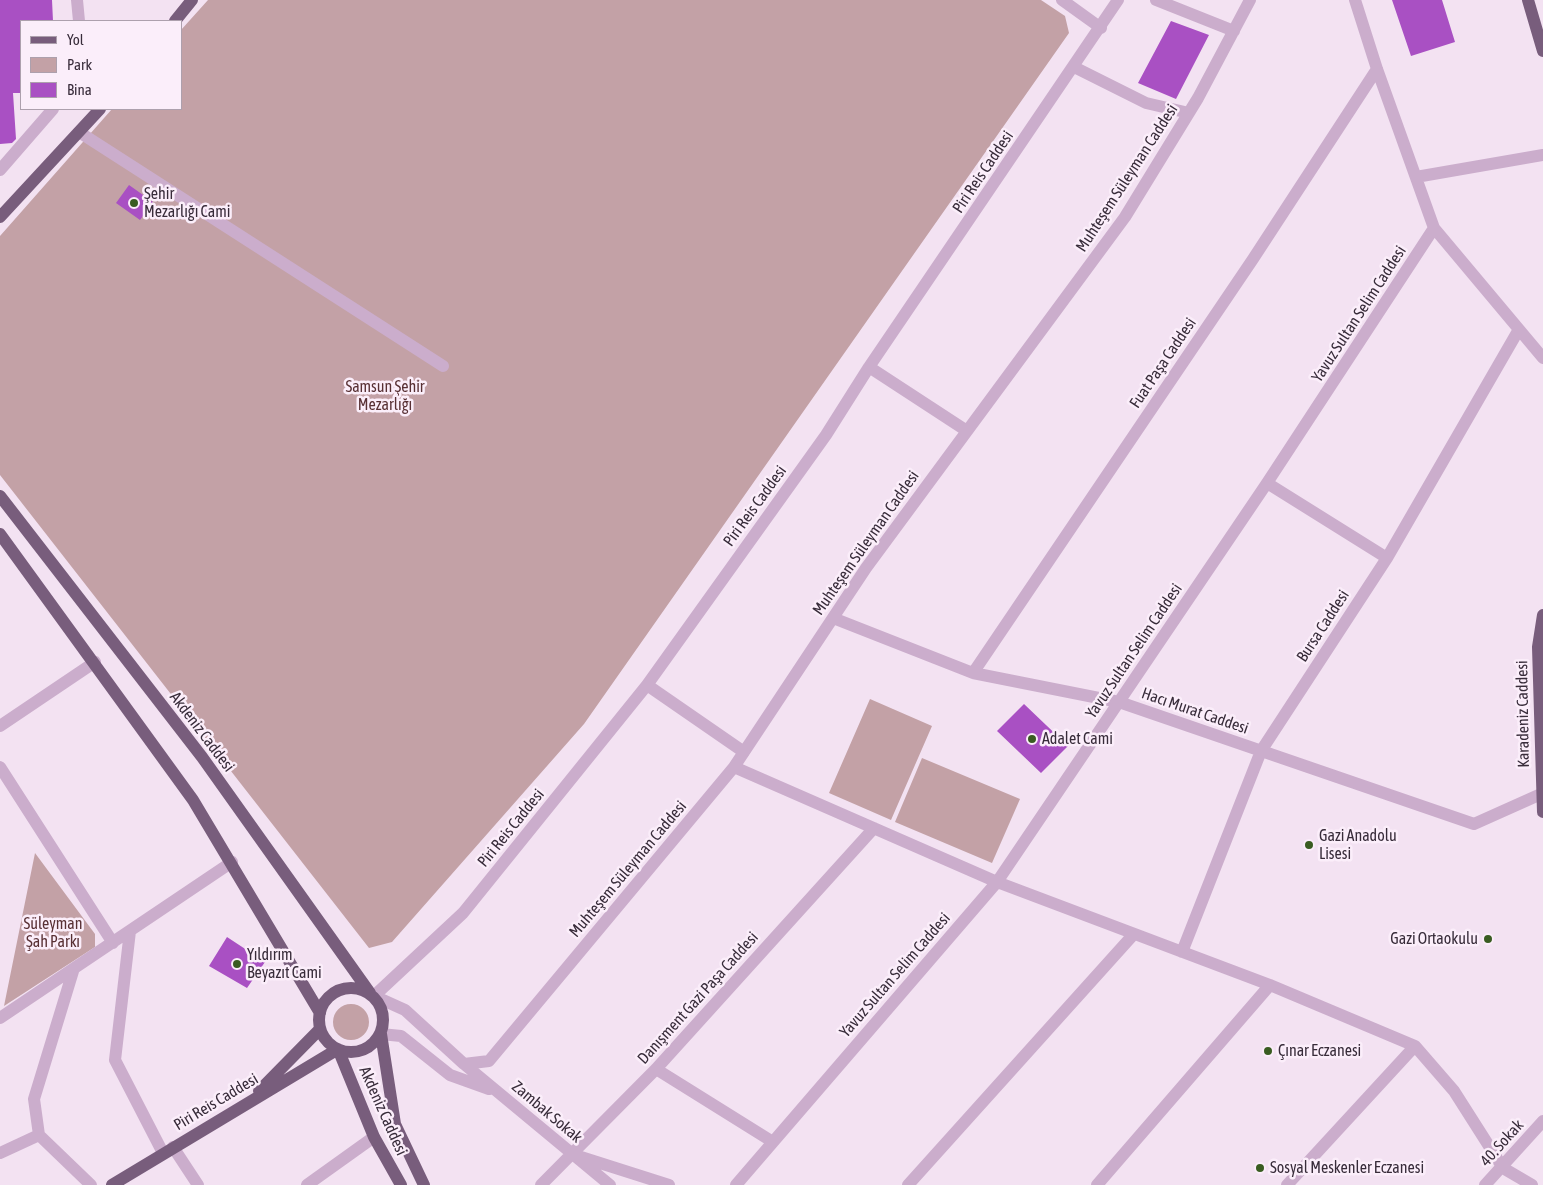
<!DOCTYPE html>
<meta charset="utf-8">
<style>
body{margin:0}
#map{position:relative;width:1543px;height:1185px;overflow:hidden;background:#f3e2f2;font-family:"Asap Condensed",sans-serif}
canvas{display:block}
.legend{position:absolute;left:20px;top:20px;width:162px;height:90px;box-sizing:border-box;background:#fbeefa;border:1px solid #ada0ad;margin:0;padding:6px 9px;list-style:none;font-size:15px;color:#382c3a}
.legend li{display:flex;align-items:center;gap:10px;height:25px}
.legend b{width:25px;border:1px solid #ada0ad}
</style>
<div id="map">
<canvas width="1543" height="1185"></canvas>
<ul class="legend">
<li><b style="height:6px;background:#785d7c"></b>Yol</li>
<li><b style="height:14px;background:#c3a1a6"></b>Park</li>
<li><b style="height:14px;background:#a950c3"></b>Bina</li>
</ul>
</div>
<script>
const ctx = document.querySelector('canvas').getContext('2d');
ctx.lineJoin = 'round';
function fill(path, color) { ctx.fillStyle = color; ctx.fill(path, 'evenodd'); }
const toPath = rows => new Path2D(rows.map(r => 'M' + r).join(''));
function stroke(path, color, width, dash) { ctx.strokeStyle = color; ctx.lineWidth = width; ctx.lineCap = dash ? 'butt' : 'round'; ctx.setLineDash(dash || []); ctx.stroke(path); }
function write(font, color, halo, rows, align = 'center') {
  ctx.font = font + ' "Asap Condensed",sans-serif'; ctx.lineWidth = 5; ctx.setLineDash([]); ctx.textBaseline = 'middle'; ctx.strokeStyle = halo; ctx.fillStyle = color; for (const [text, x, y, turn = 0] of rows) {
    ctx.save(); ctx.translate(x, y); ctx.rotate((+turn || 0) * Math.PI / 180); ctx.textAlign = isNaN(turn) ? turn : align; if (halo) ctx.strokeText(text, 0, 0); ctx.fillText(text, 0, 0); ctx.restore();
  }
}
fill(toPath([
 [208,0,1041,0,1065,16,1069,33,584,724,392,942,369,948,0,475,0,236,112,109,181,109,181,30],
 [870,699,932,726,891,820,829,793],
 [922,758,1020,799,992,863,895,822],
 [35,853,95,934,95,947,4,1006],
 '333 1022a18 18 0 1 1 36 0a18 18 0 1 1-36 0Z'
]), '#c3a1a6');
fill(toPath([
 [0,0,52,0,53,21,21,21,21,93,13,93,16,139,12,143,0,144],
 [1392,0,1442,0,1455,42,1411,56],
 [1171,21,1209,35,1176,99,1138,83],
 [129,185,153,202,140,220,116,203],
 [1024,704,1068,746,1041,773,997,731],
 [227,937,265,962,247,988,209,966]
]), '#a950c3');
stroke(toPath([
 [77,0,79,21],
 [1062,0,1101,28],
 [1156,0,1234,31],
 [1355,0,1377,69,1434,228,1543,358],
 [1074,67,1146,103,1189,113],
 [79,132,443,366],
 [0,170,53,109],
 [1416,177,1543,155],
 [869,367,967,431],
 [1267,483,1387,558],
 [833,618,973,673,1119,702,1474,824,1541,794],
 [973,673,1253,259,1377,69],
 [647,685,744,752],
 [0,726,95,662],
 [0,767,113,943],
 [734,767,997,882,1270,985,1415,1046,1454,1091,1503,1168,1532,1185],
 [130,931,115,1060,163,1153],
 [1182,952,1261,751,1387,558,1518,331],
 [74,968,34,1099,39,1135,91,1185],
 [0,1018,232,862],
 [381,1034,401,1036,450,1075,489,1089],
 [464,1064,489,1061,734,767,866,568,1125,217,1198,98,1250,0],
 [656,1069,773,1142],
 [173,1147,198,1185],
 [0,1153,39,1135],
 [581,1157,669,1185],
 [307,1185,374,1137],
 [541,1185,656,1069,874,828],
 [610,1185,464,1064,405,1010,374,996,463,913,647,685,826,435,869,367,1118,0],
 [736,1185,997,882,1267,483,1434,228],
 [908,1185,1133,935],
 [1097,1185,1270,985],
 [1287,1185,1415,1046],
 [1485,1185,1543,1121]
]), '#cbadcc', 12);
stroke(toPath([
 [1528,0,1543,51],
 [175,21,192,0],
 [0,217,100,109],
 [0,496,202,757,370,993],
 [0,534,193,800,320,1013],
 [1543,615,1538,647,1543,812],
 '319 1020a32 32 0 1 1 64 0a32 32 0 1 1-64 0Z',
 [381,1034,395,1124,424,1185],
 [259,1091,320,1029],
 [112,1185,338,1049,374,1137,401,1185]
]), '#785d7c', 12);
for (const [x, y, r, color] of [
 [134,203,5,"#395c21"],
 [1032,739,5,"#395c21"],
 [1309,845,5,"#395c21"],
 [1488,939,5,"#395c21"],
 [237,964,5,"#395c21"],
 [1268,1051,5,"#395c21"],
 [1260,1168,5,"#395c21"]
]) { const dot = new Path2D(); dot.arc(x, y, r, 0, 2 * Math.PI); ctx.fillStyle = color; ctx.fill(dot); stroke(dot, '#fbeefa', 2); }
write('16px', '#382c3a', '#fbeefa', [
 ["Piri Reis Caddesi",983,172,-56],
 ["Muhteşem Süleyman Caddesi",1127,178,-57],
 ["Yavuz Sultan Selim Caddesi",1359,314,-57],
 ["Fuat Paşa Caddesi",1163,363,-56],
 ["Piri Reis Caddesi",755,506,-54],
 ["Muhteşem Süleyman Caddesi",866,543,-55],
 ["Bursa Caddesi",1323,626,-57],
 ["Yavuz Sultan Selim Caddesi",1134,651,-56],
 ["Hacı Murat Caddesi",1195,711,19],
 ["Karadeniz Caddesi",1523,714,-91],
 ["Akdeniz Caddesi",202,732,53],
 ["Piri Reis Caddesi",511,828,-51],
 ["Muhteşem Süleyman Caddesi",628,869,-50],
 ["Yavuz Sultan Selim Caddesi",895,975,-49],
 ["Danışment Gazi Paşa Caddesi",698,998,-48],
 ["Piri Reis Caddesi",216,1102,-31],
 ["Akdeniz Caddesi",383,1111,66],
 ["Zambak Sokak",547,1112,40],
 ["40. Sokak",1502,1143,-48]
]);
write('16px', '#382c3a', '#fbeefa', [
 ["Şehir",144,194],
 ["Mezarlığı Cami",144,212],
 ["Adalet Cami",1042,739],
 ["Gazi Anadolu",1319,836],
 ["Lisesi",1319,854],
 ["Gazi Ortaokulu",1478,939,"right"],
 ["Yıldırım",247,955],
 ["Beyazıt Cami",247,973],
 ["Çınar Eczanesi",1278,1051],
 ["Sosyal Meskenler Eczanesi",1270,1168]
], 'left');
write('16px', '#583034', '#fbeefa', [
 ["Samsun Şehir",385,387],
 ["Mezarlığı",385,405],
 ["Süleyman",53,924],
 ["Şah Parkı",53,942]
]);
</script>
